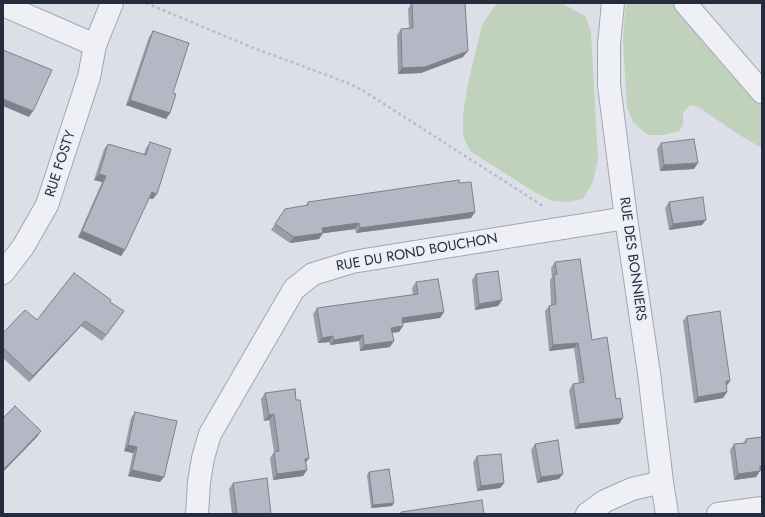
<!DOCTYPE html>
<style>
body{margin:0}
#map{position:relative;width:765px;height:517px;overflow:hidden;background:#dcdfe7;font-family:Jost,sans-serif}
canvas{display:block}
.frame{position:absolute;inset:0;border:4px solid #252c3e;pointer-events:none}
</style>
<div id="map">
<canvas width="765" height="517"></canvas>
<div class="frame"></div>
</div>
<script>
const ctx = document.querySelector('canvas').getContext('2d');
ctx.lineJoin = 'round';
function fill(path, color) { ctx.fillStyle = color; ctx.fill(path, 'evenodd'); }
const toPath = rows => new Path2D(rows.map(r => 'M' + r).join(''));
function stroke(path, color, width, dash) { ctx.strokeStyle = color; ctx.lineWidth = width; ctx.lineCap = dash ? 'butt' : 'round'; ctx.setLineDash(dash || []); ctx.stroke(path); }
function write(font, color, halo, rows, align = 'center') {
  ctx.font = font + ' Jost,sans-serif'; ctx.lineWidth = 3.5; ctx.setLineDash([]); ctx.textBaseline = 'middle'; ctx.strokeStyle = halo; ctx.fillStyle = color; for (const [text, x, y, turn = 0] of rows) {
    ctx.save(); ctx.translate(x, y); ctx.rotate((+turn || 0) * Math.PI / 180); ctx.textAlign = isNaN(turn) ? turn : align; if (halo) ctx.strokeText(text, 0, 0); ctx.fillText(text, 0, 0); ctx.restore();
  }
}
fill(toPath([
 [497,3,562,3,586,17,591,32,598,159,593,182,583,199,569,202,553,201,536,193,470,151,463,136,463,114,468,83,482,25],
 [627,3,675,3,762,103,762,148,736,133,700,108,690,105,683,113,683,125,679,131,663,135,648,135,633,122,627,107,623,40,625,10]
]), '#c0d2bc');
const minor = toPath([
 [613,3,609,44,609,85,626,218,649,373,662,482,667,514],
 [685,3,762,92],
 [3,5,95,45,89,77,47,205,23,247,3,273],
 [95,45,112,3],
 [197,514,199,482,203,458,210,434,294,289,313,274,352,262,626,218],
 [587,514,605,501,632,489,662,482],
 [718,514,762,508]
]);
stroke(minor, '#a1a6b1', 24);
stroke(toPath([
 [146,3,251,47,348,83,364,91,543,206]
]), '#babdc5', 2.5, [3, 3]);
stroke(minor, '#eff0f5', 22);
fill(toPath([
 [411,3,465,3,463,57,421,73,398,74,397,35,401,29,409,29,408,9],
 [153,31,173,93,170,113,166,119,126,105,149,37],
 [150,142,153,199,149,198,121,256,78,237,102,182,94,180,104,149,108,144,144,154,146,148],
 [661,143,694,169,660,171,657,149],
 [459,183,475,212,471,218,356,233,355,229,323,233,319,239,290,243,271,230,285,209,305,206,308,202],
 [669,202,702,225,669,230,665,208],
 [555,262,592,340,619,424,575,429,569,390,573,384,579,383,574,348,549,351,545,311,549,306,551,305,550,280,552,277,551,268],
 [476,274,502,300,498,306,475,310,472,280],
 [416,282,444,312,440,318,402,323,403,326,399,332,392,333,390,347,360,351,359,341,330,345,329,342,318,343,313,314,317,308,413,295,412,288],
 [110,302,124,311,102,341,81,326,29,382,3,358,3,333,37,320],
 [687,316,726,386,727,392,723,398,694,403,683,321],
 [265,393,296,400,309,458,305,463,307,470,303,476,273,480,270,458,274,452,269,420,264,421,261,399],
 [135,412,160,482,128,476,133,453,124,451,131,418],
 [762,437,762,471,760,471,756,477,734,480,730,450,734,444,743,443,746,439],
 [535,444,559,479,537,483,531,450],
 [477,456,504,483,500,488,477,491,473,462],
 [369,472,392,506,371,508,367,475],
 [233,483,271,514,232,514,229,489]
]), '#9a9ea9');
fill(toPath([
 [468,51,463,57,421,73,398,74,402,68],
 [3,99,33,111,29,117,3,106],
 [130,100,170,113,166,119,126,105],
 [698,163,694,169,660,171,664,165],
 [99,174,106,176,102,182,94,180],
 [152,192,157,194,153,199,147,198],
 [475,212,471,218,356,233,360,228],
 [706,220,702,225,669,230,673,224],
 [359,223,355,229,318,234,322,228],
 [82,231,125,250,121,256,78,237],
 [323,233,319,239,290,243,294,237],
 [502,300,498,306,475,310,479,304],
 [444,312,440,318,398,324,402,318],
 [85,321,81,326,29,382,33,376],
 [403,326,399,332,387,333,391,328],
 [363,335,359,341,330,345,334,340],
 [333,336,329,342,318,343,322,338],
 [394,341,390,347,360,351,364,345],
 [578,343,574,348,549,351,553,345],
 [726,381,730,381,726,387],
 [727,392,723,398,694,403,698,397],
 [274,414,269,420,264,421,269,415],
 [623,418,619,424,575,429,579,424],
 [41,431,37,437,3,472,3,470],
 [128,445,137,447,133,453,124,451],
 [309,458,305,464,305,459],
 [760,466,762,466,762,471,760,471,756,477,734,480,738,474],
 [132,470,164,477,160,482,128,476],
 [307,470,303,476,273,480,277,474],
 [563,474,559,479,537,483,541,477],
 [504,483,500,488,477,491,481,486],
 [394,503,392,506,371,508,373,505]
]), '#7d8189');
const building = toPath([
 [412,3,465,3,468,51,425,67,402,68,401,29,413,28,412,3],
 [153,31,189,43,173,93,176,94,170,113,130,100,153,31],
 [3,50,52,70,33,111,3,99,3,50],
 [694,139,698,163,664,165,661,143,694,139],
 [150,142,171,149,157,194,152,192,125,250,82,231,106,176,99,174,108,144,146,155,150,142],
 [459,180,459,183,471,182,475,212,360,228,359,223,322,228,323,233,294,237,275,224,285,209,308,205,308,202,459,180],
 [703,197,706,220,673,224,669,202,703,197],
 [580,259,592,340,607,337,616,399,620,398,623,418,579,424,573,384,584,382,578,343,553,345,549,306,556,304,554,275,557,274,555,262,580,259],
 [498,271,502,300,479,304,476,274,498,271],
 [74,273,111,300,110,302,124,311,106,335,85,321,33,376,3,348,3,333,25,310,37,320,74,273],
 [438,279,444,312,402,318,403,326,391,328,394,341,364,345,363,335,334,340,333,336,322,338,317,308,418,294,416,282,438,279],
 [720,311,730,381,726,381,727,392,698,397,687,316,720,311],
 [295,389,296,400,300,400,309,458,305,459,307,470,277,474,274,452,279,451,274,414,269,415,265,393,295,389],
 [15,406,41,431,3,470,3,418,15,406],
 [135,412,177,421,164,477,132,470,137,447,128,445,135,412],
 [762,437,762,466,760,466,760,471,738,474,734,444,746,443,746,439,762,437],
 [558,440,563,474,541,477,535,444,558,440],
 [501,454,504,483,481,486,477,456,501,454],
 [389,469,394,503,373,505,369,472,389,469],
 [267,478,271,514,237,514,233,483,267,478],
 [482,500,484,514,401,514,401,512,482,500]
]);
fill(building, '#b3b8c4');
stroke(building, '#7d8189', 1);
write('14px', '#252c3e', '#ebeef5', [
 ["RUE FOSTY",61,164,-72],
 ["RUE DU ROND BOUCHON",417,253,-10],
 ["RUE DES BONNIERS",632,259,82]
]);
</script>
